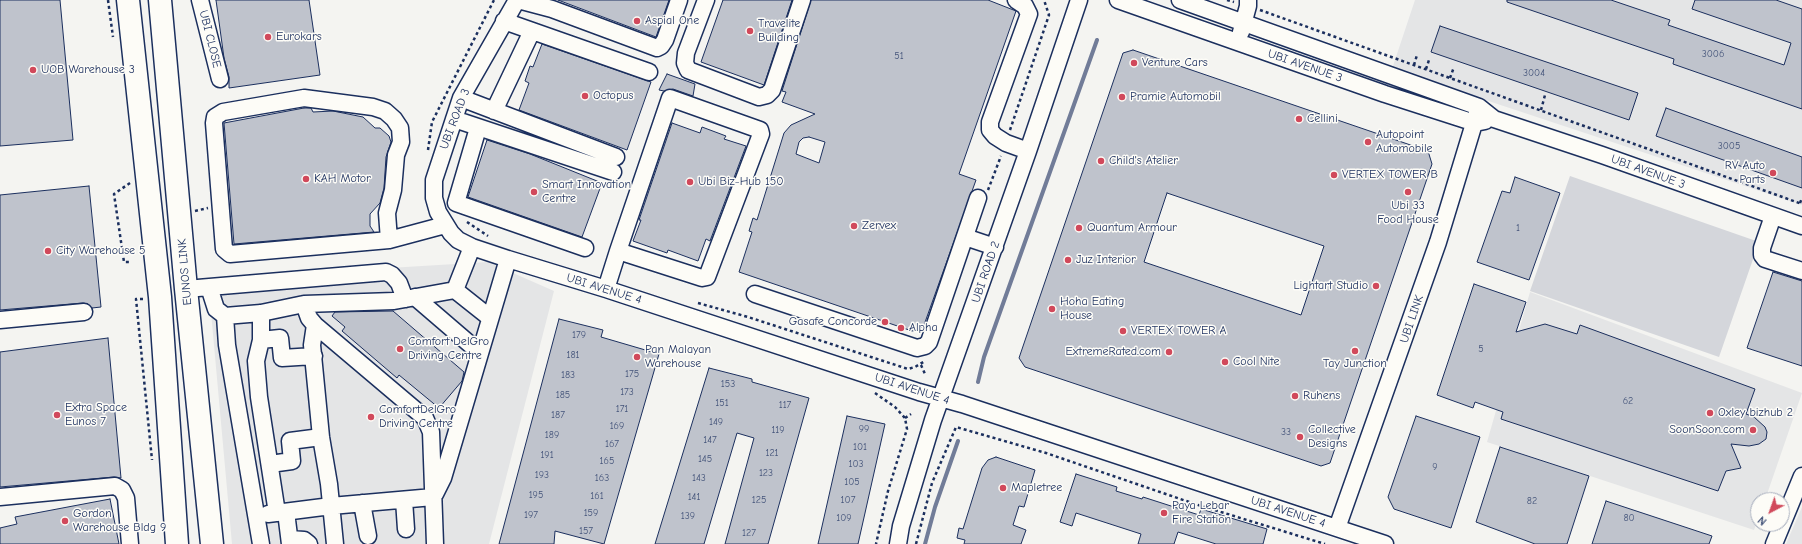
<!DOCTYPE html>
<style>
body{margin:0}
#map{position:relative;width:1802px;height:544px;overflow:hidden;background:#f4f4f1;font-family:"Comic Neue",sans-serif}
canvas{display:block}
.north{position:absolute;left:1750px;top:492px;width:40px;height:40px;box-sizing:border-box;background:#fdfcf7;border:1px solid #a3aaba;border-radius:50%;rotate:221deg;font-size:11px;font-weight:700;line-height:16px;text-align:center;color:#1b2f5e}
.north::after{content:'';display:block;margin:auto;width:14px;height:18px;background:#d1495b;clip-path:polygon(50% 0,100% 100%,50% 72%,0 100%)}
</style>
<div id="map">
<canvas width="1802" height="544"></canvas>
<div class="north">N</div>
</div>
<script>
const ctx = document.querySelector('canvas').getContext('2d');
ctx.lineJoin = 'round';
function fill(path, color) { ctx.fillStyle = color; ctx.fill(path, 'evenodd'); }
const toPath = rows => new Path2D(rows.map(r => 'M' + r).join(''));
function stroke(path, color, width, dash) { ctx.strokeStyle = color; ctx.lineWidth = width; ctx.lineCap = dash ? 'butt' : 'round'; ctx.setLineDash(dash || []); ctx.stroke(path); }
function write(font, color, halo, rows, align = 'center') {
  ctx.font = font + ' "Comic Neue",sans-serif'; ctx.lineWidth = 3; ctx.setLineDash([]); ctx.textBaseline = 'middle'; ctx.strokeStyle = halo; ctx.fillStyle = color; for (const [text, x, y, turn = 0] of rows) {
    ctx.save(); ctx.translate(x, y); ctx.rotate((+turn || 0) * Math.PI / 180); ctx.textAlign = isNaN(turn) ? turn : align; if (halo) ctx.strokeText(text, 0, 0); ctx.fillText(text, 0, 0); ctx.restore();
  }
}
fill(toPath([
 [1415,0,1802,0,1802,205,1392,69],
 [488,262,554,291,489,544,232,544,208,279],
 [1530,292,1802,393,1765,500,1758,500,1758,519,1754,530,1487,442],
 [1802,507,1802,544,1786,544]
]), '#e4e5e6');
fill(toPath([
 [1570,176,1759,242,1719,357,1530,291]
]), '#d4d6db');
stroke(toPath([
 [978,382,984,357,1097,40],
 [925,544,935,507,958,441]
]), '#717c98', 4);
const building = toPath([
 [0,0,60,0,73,140,0,146,0,0],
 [216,0,309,0,320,75,229,88,229,77,224,58,216,0],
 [558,0,669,0,656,37,558,0],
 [723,0,792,0,764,85,701,62,723,0],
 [811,0,988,0,1016,11,959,174,976,180,924,325,919,330,912,331,739,272,752,232,749,231,753,218,757,220,784,133,791,125,815,114,782,102,786,92,782,91,811,0],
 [809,137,825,142,819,163,796,154,799,142,803,138,809,137],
 [1507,0,1611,0,1670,20,1668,25,1784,65,1791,43,1692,9,1695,0,1776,0,1802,9,1802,109,1673,64,1674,59,1507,2,1507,0],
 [1440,26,1638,93,1629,120,1431,52,1440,26],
 [542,44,651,82,627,150,519,110,529,83,525,81,530,66,533,67,542,44],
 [1133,50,1428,151,1432,164,1330,463,1321,466,1025,367,1019,358,1123,53,1133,50],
 [1167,193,1324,246,1301,315,1144,262,1167,193],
 [667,74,695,84,693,96,673,89,664,91,659,90,667,74],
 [304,108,311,108,313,112,333,111,363,117,375,128,380,128,389,136,391,142,386,157,384,188,380,203,370,214,370,226,374,232,234,244,224,123,304,108],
 [1666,108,1802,157,1802,188,1656,136,1666,108],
 [672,123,700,133,702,127,726,136,724,139,746,146,710,241,706,239,698,261,668,250,667,253,633,241,641,220,639,220,672,123],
 [487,140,530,154,602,183,582,237,468,197,487,140],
 [1515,177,1560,193,1529,280,1477,262,1502,191,1510,193,1515,177],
 [89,186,101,307,92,308,88,304,83,303,0,310,0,195,89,186],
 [1773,272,1802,281,1802,366,1747,348,1773,272],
 [1474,284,1526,302,1516,332,1545,324,1577,334,1580,325,1755,389,1746,414,1754,417,1765,427,1767,432,1766,439,1759,444,1749,446,1731,444,1741,468,1726,471,1718,491,1501,419,1503,412,1475,402,1473,408,1437,395,1474,284],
 [393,311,464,372,462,381,439,408,399,375,397,378,342,331,345,327,332,316,335,312,393,311],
 [559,319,603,330,601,337,659,354,604,544,555,531,554,544,499,544,559,319],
 [108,338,121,478,114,477,0,487,0,352,108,338],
 [709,368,752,379,752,382,809,398,768,544,725,544,754,438,737,433,704,544,655,544,709,368],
 [847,416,885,424,865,513,858,544,818,544,847,416],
 [1416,416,1480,437,1451,528,1394,509,1388,497,1416,416],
 [1500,447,1589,476,1567,544,1535,544,1476,522,1500,447],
 [996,457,1035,470,1024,507,1019,506,1013,525,1026,530,1021,544,964,544,965,540,957,538,959,528,963,529,982,468,988,460,996,457],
 [1076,474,1117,487,1116,491,1142,499,1143,497,1199,515,1201,509,1267,529,1263,544,1216,544,1178,532,1174,544,1138,544,1141,534,1076,513,1072,526,1060,522,1076,474],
 [110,499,119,544,0,544,0,528,17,524,15,517,110,499],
 [1606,501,1712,536,1709,544,1592,544,1606,501]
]);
fill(building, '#bfc3cc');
stroke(building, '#1b2f5e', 1);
const minor = toPath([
 [200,0,220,79],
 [517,0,461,98,434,180,434,198,438,212,451,233,458,240,472,247,508,259,606,289,919,392,962,404,1385,544],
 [518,0,552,9,657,48,661,46,665,40,679,0],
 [706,0,686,53,685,63,688,70,759,97,767,95,772,90,802,0],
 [1016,0,1025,6,1029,14,990,122,990,130,995,136,1006,143,1028,151],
 [1118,0,1385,94,1475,123,1485,121],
 [1180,0,1479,107,1494,119,1602,155,1802,226],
 [504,21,649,72],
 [1241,32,1248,6,1248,0],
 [461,98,616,157],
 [494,111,532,31],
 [454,119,613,172],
 [478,128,456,203,585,248],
 [1773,216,1762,248,1762,255,1765,259,1802,271],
 [965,237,995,247],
 [389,240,387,213,393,190,396,155,401,142,400,128,394,119,385,111,373,107,304,98,223,112,215,117,214,123,224,249,230,254,389,240,445,225],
 [209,287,216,309,225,316,227,345,261,544],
 [186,289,386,272,392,275,399,283,405,299],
 [606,289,618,251,669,101,670,98,760,130,761,134,707,277,702,278,618,251],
 [455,290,472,247],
 [755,294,917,348,925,346,929,342,978,198],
 [415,297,479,352],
 [304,304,309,318,315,325,425,418,431,432,435,544],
 [261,313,261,340,256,361,259,397,277,513],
 [225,316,261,313,304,304,394,301,455,290,489,317],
 [0,320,84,312],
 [315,325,312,345,321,437,329,484,335,544],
 [261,340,280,338,282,358,314,356],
 [270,464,292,461,290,441,321,437],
 [435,494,443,478,508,259],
 [0,497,115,486,122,490,126,498,130,544],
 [404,500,406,529],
 [362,503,368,536],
 [286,512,290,544],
 [268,514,331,506,433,497],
 [1337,528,1438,242,1479,107],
 [290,539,304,540,309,544],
 [898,544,901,526,933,420,1028,151,1079,0],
 [1774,544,1802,476]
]);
const highway = toPath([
 [128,0,160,297,177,544],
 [160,0,186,289,212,544]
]);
stroke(minor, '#1b2f5e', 19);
stroke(highway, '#1b2f5e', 25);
stroke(toPath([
 [108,0,113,37],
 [1227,0,1234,2],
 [1260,10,1802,204],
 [1414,65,1417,55],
 [1426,69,1429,60],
 [1450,78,1454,67],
 [1541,110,1545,95],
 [1010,130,1049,15,1044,0],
 [428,150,432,122,494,0],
 [130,183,114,194,124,262,131,262],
 [988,190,1001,156],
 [1800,203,1802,198],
 [195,211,208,208],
 [467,222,488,236],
 [143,299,136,299,152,460],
 [698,303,748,317,908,369,915,367,925,361],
 [921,365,925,374],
 [875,393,895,407,905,418,907,429,888,491,876,544],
 [905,418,911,414],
 [916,544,932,483,956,427,1046,453,1195,504,1325,544]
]), '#1b2f5e', 2.5, [3, 3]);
stroke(minor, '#fdfcf7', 16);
stroke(highway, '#fdfcf7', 22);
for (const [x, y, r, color] of [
 [637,21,4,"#d1495b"],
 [750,31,4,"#d1495b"],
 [268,37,4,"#d1495b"],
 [1134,63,4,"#d1495b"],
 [33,70,4,"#d1495b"],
 [585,96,4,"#d1495b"],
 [1122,97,4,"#d1495b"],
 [1299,119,4,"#d1495b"],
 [1368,142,4,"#d1495b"],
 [1101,161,4,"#d1495b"],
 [1773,173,4,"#d1495b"],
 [1334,175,4,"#d1495b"],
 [306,179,4,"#d1495b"],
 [690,182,4,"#d1495b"],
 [534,192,4,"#d1495b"],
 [1408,192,4,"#d1495b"],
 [854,226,4,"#d1495b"],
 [1079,228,4,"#d1495b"],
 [48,251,4,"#d1495b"],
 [1068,260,4,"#d1495b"],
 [1376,286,4,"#d1495b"],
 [1052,309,4,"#d1495b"],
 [885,322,4,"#d1495b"],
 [901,328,4,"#d1495b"],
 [1123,331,4,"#d1495b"],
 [400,349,4,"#d1495b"],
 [1355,351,4,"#d1495b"],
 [1169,352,4,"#d1495b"],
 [637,357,4,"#d1495b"],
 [1225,362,4,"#d1495b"],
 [1295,396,4,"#d1495b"],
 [1710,413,4,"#d1495b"],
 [57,415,4,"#d1495b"],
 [371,417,4,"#d1495b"],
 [1753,430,4,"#d1495b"],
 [1300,437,4,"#d1495b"],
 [1003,488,4,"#d1495b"],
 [1164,513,4,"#d1495b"],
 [65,521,4,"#d1495b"]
]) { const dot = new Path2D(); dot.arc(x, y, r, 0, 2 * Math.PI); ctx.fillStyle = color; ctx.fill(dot); stroke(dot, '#fdfcf7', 1.5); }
write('10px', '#44547a', null, [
 ["3006",1713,54],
 ["51",899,56],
 ["3004",1534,73],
 ["3005",1729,146],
 ["1",1518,228],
 ["179",579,335],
 ["5",1481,349],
 ["181",573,355],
 ["175",632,374],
 ["183",568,375],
 ["153",728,384],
 ["173",627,392],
 ["185",563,395],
 ["62",1628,401],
 ["151",722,403],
 ["117",785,405],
 ["171",622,409],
 ["187",558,415],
 ["149",716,422],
 ["169",617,426],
 ["99",864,429],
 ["119",778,430],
 ["33",1286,432],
 ["189",552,435],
 ["147",710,440],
 ["167",612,444],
 ["101",860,447],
 ["121",772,453],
 ["191",547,455],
 ["145",705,459],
 ["165",607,461],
 ["103",856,464],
 ["9",1435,467],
 ["123",766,473],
 ["193",542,475],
 ["163",602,478],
 ["143",699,478],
 ["105",852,482],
 ["195",536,495],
 ["161",597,496],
 ["141",694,497],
 ["125",759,500],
 ["107",848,500],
 ["82",1532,501],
 ["159",591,513],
 ["197",531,515],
 ["139",688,516],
 ["109",844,518],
 ["80",1629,518],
 ["157",586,531],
 ["127",749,533]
]);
write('12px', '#1b2f5e', '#fdfcf7', [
 ["Aspial One",645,21],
 ["Travelite",758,24],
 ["Building",758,38],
 ["Eurokars",276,37],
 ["Venture Cars",1142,63],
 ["UOB Warehouse 3",41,70],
 ["Octopus",593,96],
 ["Pramie Automobil",1130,97],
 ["Cellini",1307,119],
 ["Autopoint",1376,135],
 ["Automobile",1376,149],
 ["Child's Atelier",1109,161],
 ["RV Auto",1765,166,"right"],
 ["Parts",1765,180,"right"],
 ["VERTEX TOWER B",1342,175],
 ["KAH Motor",314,179],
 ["Ubi Biz-Hub 150",698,182],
 ["Smart Innovation",542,185],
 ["Centre",542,199],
 ["Ubi 33",1408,206,"center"],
 ["Food House",1408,220,"center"],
 ["Zervex",862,226],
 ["Quantum Armour",1087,228],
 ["City Warehouse 5",56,251],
 ["Juz Interior",1076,260],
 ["Lightart Studio",1368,286,"right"],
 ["Hoha Eating",1060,302],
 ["House",1060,316],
 ["Gasafe Concorde",877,322,"right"],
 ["Alpha",909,328],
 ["VERTEX TOWER A",1131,331],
 ["Comfort DelGro",408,342],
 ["Driving Centre",408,356],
 ["Pan Malayan",645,350],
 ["Warehouse",645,364],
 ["ExtremeRated.com",1161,352,"right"],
 ["Cool Nite",1233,362],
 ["Tay Junction",1355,364,"center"],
 ["Ruhens",1303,396],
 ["Extra Space",65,408],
 ["Eunos 7",65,422],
 ["ComfortDelGro",379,410],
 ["Driving Centre",379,424],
 ["Oxley bizhub 2",1718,413],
 ["Collective",1308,430],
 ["Designs",1308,444],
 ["SoonSoon.com",1745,430,"right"],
 ["Mapletree",1011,488],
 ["Paya Lebar",1172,506],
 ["Fire Station",1172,520],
 ["Gordon",73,514],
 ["Warehouse Bldg 9",73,528]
], 'left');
write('12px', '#1b2f5e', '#fdfcf7', [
 ["UBI CLOSE",210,39,76],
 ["UBI AVENUE 3",1305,66,19],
 ["UBI ROAD 3",455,119,-69],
 ["UBI AVENUE 3",1648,172,20],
 ["EUNOS LINK",185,272,-95],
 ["UBI ROAD 2",986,272,-71],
 ["UBI AVENUE 4",604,289,17],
 ["UBI LINK",1412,319,-71],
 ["UBI AVENUE 4",912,389,18],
 ["UBI AVENUE 4",1288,512,18]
]);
</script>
